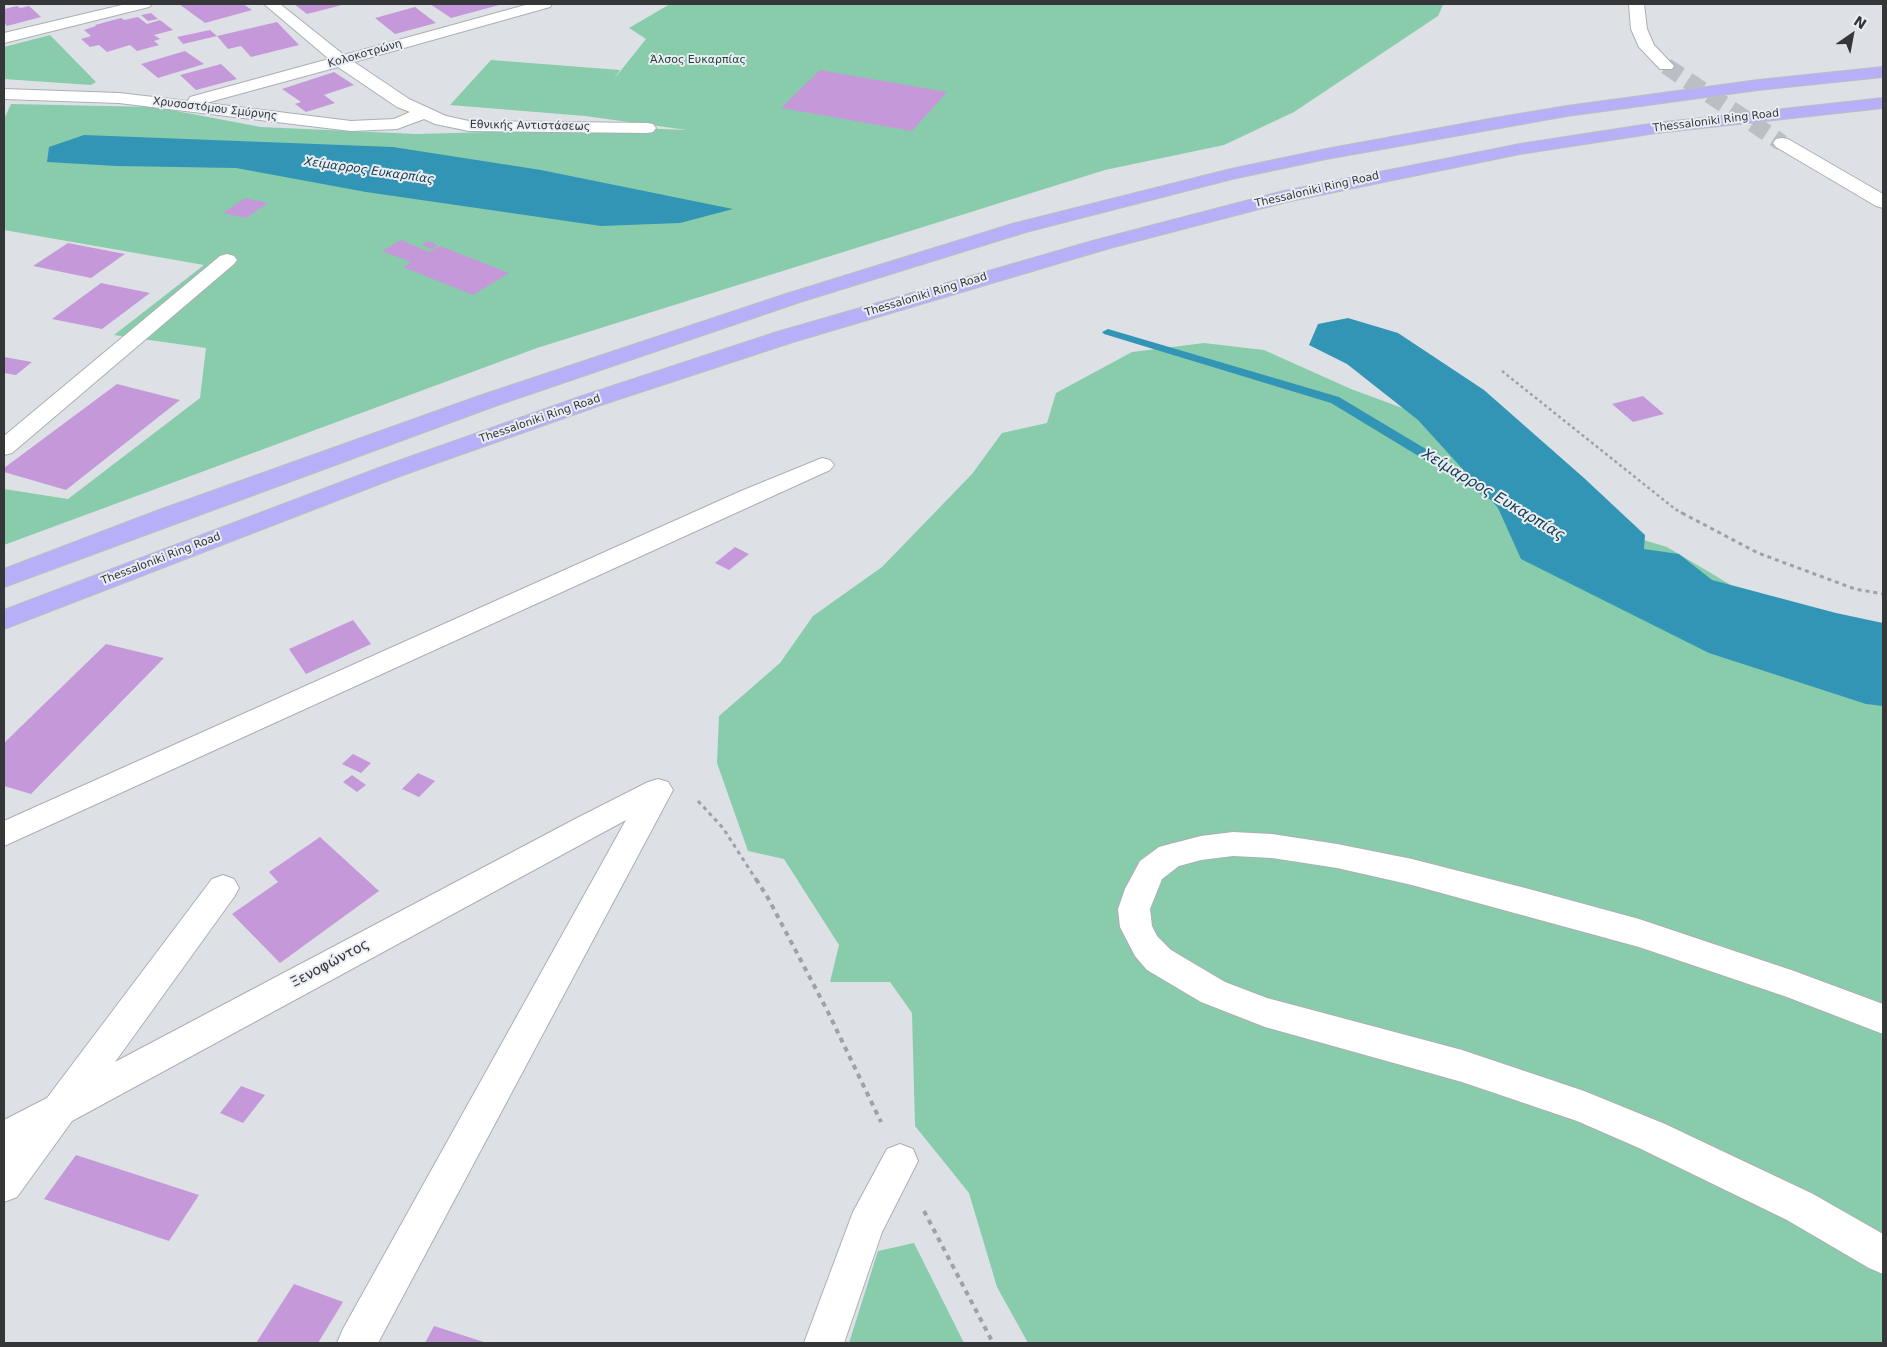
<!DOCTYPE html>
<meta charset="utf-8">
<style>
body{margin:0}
#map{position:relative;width:1887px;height:1347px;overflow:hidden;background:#dde1e6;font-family:"DejaVu Sans",sans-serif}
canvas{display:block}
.frame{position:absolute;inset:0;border:5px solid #343638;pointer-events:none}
.north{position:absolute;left:1827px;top:10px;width:50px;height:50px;-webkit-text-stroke:4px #eaeef4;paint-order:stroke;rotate:33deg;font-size:14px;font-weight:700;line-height:20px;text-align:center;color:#343638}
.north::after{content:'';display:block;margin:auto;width:18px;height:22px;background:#343638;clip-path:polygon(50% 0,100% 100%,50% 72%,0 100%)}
</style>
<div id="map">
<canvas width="1887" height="1347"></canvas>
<div class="frame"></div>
<div class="north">N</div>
</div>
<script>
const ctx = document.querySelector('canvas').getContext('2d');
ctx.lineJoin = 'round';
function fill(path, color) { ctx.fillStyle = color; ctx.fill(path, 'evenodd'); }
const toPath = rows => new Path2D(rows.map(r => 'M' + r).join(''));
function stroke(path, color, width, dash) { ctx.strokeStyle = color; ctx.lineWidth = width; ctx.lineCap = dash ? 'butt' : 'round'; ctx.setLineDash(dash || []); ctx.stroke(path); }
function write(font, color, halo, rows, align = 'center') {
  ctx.font = font + ' "DejaVu Sans",sans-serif'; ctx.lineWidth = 4; ctx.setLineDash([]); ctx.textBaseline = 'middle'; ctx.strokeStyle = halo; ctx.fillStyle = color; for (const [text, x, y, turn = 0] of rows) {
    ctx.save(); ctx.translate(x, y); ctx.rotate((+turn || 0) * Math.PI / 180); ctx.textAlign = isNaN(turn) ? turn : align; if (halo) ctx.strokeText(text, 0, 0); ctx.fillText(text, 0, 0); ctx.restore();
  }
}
fill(toPath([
 [670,4,1443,5,1438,16,1294,112,1224,145,1105,170,537,348,4,545,4,489,68,499,200,398,206,348,114,335,204,265,4,230,4,119,11,104,155,107,261,127,416,134,638,128,687,130,585,116,450,105,491,60,620,70,614,79,646,39,629,28],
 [50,35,96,82,91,85,4,79,4,47],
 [1204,343,1264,350,1351,389,1538,458,1630,536,1667,547,1746,594,1883,660,1883,1343,1028,1343,997,1287,969,1193,915,1126,912,1013,890,982,830,982,839,945,784,859,748,851,717,763,719,716,780,663,813,616,882,567,972,474,1002,433,1047,423,1056,393,1132,352],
 [914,1243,964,1343,849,1343,878,1251]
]), '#89ccac');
fill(toPath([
 [84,135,393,147,541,170,733,209,680,223,601,226,366,192,236,168,116,166,47,162,49,147],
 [1348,318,1398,333,1484,390,1584,478,1645,535,1644,549,1679,554,1712,580,1836,613,1883,623,1883,706,1866,704,1709,653,1521,559,1498,508,1418,420,1347,364,1309,345,1318,324]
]), '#3395b6');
fill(toPath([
 [1108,329,1339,397,1501,494,1503,497,1496,501,1491,500,1331,403,1104,334,1102,332,1108,329]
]), '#3395b6');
fill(toPath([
 [179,4,243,4,252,10,205,23],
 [294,4,346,4,307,14],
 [430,4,503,4,451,18],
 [17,6,20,8,29,6,41,17,7,26,4,22,4,9],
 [415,7,436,23,395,34,375,18],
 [151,13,158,19,148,21,141,15],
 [138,17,147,24,160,20,173,30,154,35,160,39,154,41,159,45,137,51,130,45,107,52,99,45,90,47,81,39,91,36,84,30,96,26,95,25,121,18,124,20],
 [277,22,299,45,251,57,241,46,228,49,217,36,183,44,177,37,210,30,217,36],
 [185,51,204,64,158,78,141,64],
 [221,64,237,79,196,90,180,75],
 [820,70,947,92,912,131,781,108],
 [334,72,354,85,324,95,335,103,306,112,295,104,301,102,282,89],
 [245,198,268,203,246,218,223,213],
 [401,240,429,252,440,246,509,273,473,295,403,267,411,262,382,251],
 [428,241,438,245,432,249,422,245],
 [68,243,125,254,91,278,33,266],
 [101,283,150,293,102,329,52,319],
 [4,357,32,362,16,375,4,373],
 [117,384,180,400,66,490,4,472,4,468],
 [1643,396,1664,414,1633,422,1612,404],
 [735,547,749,554,729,570,715,563],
 [353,620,371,644,306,674,289,649],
 [106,644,164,658,31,794,4,786,4,743],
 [353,754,371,763,361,773,342,764],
 [418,773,435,781,419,797,402,789],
 [352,775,366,785,357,792,343,782],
 [320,837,379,891,280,963,232,914,278,882,269,872],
 [241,1086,265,1095,243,1123,220,1113],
 [76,1155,199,1195,169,1241,44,1199],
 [294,1284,343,1302,318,1343,256,1343],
 [434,1326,487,1343,425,1343]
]), '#c599d9');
stroke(toPath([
 [1666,66,1782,143]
]), '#bbbfc3', 17, [17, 9]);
const street = toPath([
 [126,4,152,4,149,7,4,43,4,33,126,4],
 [264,4,280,4,344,55,529,4,552,4,550,7,354,62,409,99,446,116,469,121,647,123,653,124,656,128,653,132,647,133,469,131,435,124,424,119,397,129,351,131,119,103,4,99,4,89,119,93,188,101,190,97,329,59,264,4],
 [338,67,397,107,410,112,394,119,351,121,206,103,338,67],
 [1629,4,1644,4,1647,29,1654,45,1674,66,1672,69,1660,69,1639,47,1631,29,1629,4],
 [1782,138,1788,139,1883,194,1883,208,1876,206,1776,147,1773,143,1776,139,1782,138],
 [227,254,234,256,237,260,234,264,12,453,4,455,4,436,220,256,227,254],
 [822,458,830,460,834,465,830,470,4,846,4,821,741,491,822,458],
 [658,779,668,782,673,790,378,1343,337,1343,343,1329,626,820,72,1121,17,1197,4,1202,4,1120,47,1098,212,879,223,875,234,879,239,888,234,897,115,1062,577,818,648,782,658,779],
 [1233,832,1272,834,1337,844,1412,859,1529,889,1639,919,1794,971,1883,1004,1883,1034,1787,997,1639,947,1412,885,1337,868,1272,858,1233,856,1201,860,1179,866,1162,879,1150,909,1152,926,1157,936,1171,950,1225,982,1267,998,1462,1050,1584,1091,1665,1124,1813,1194,1883,1234,1883,1274,1869,1268,1787,1220,1639,1148,1577,1121,1462,1082,1265,1027,1201,1002,1147,970,1135,956,1120,927,1118,909,1125,889,1140,861,1159,847,1170,844,1201,836,1233,832],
 [900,1144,913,1149,918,1161,882,1232,844,1343,804,1343,853,1212,887,1149,900,1144]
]);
const highway = toPath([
 [1883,67,1883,77,1758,90,1567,116,1326,159,1232,179,1026,232,800,302,495,406,4,587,4,569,159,510,479,396,786,294,1012,224,1231,169,1326,149,1495,118,1567,106,1758,80,1883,67],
 [1883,98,1883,108,1656,133,1520,154,1286,202,1110,248,793,342,598,406,400,476,4,629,4,610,384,466,582,396,777,332,1096,240,1284,191,1520,144,1656,123,1883,98]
]);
stroke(street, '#abafb4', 2);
stroke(highway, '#bebfbf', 2);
stroke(toPath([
 [1502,371,1675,509,1684,514]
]), '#9ea1a5', 2.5, [3, 3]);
stroke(toPath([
 [1682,513,1758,553,1855,589,1883,594],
 [698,801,723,828,757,881]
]), '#9ea1a5', 3, [4, 4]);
stroke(toPath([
 [756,879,768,898,828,1012,881,1122],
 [924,1211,993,1343]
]), '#9ea1a5', 4, [5, 5]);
fill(street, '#fff');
fill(highway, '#b7b0f8');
write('11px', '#343638', '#eaeef4', [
 ["Κολοκοτρώνη",365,54,-16],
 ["Χρυσοστόμου Σμύρνης",215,109,7],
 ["Thessaloniki Ring Road",1716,121,-7],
 ["Εθνικής Αντιστάσεως",530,126,1],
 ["Thessaloniki Ring Road",1317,190,-13],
 ["Thessaloniki Ring Road",926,295,-17],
 ["Thessaloniki Ring Road",540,419,-19],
 ["Thessaloniki Ring Road",161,559,-21]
]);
write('11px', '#1f4535', '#eaeef4', [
 ["Άλσος Ευκαρπίας",698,60]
]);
write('italic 12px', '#123d4b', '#eaeef4', [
 ["Χείμαρρος Ευκαρπίας",369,171,8]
]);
write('14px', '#343638', '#eaeef4', [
 ["Ξενοφώντος",330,964,-28]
]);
write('italic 15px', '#123d4b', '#eaeef4', [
 ["Χείμαρρος Ευκαρπίας",1493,495,31]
]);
</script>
